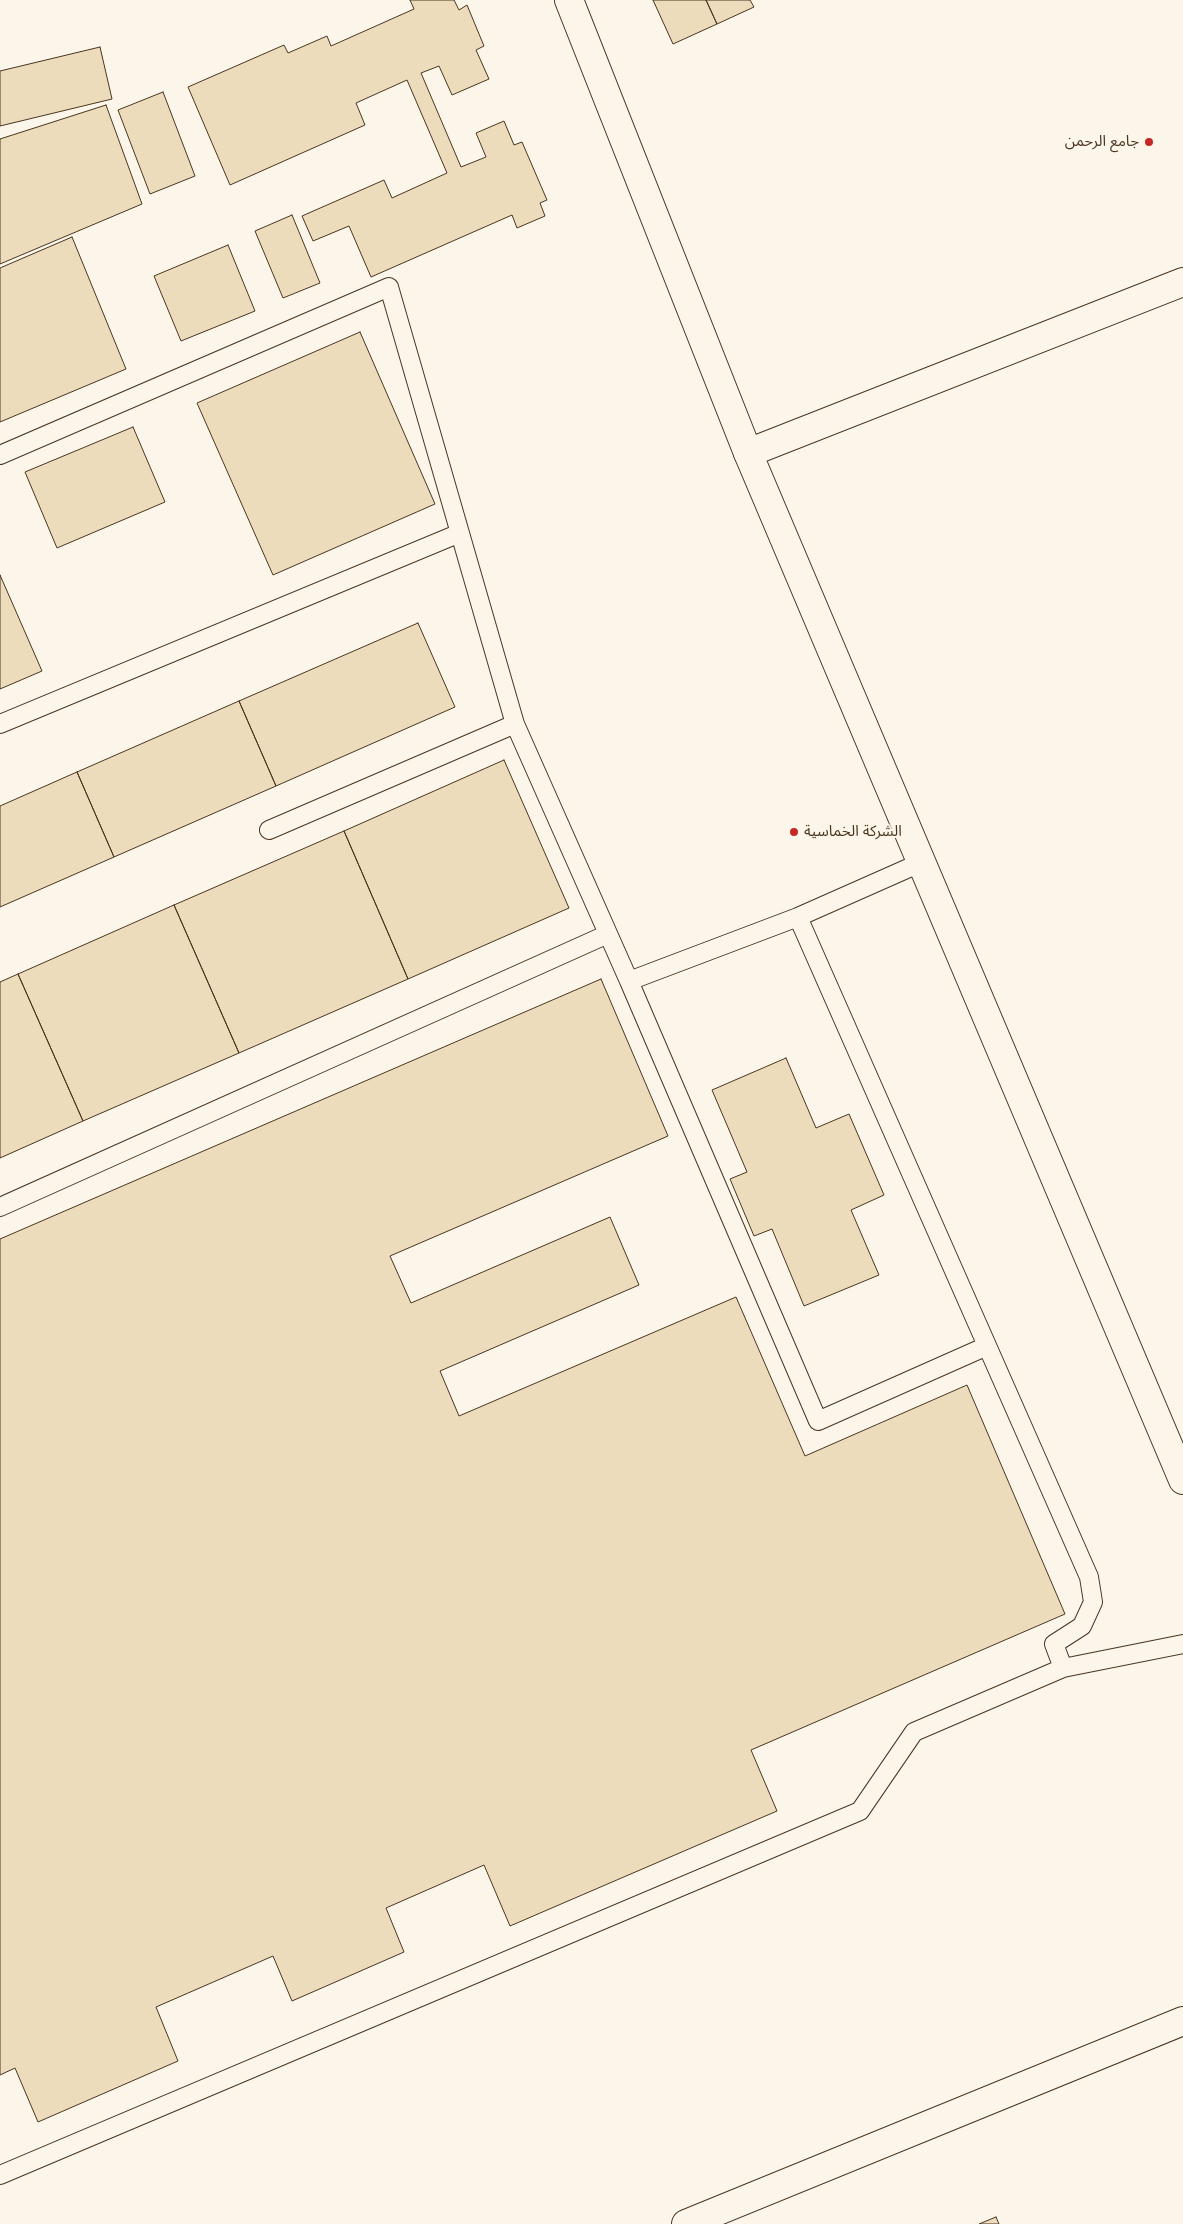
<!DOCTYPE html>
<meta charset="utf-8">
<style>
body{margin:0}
canvas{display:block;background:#fbf6e9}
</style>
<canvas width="1183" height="2224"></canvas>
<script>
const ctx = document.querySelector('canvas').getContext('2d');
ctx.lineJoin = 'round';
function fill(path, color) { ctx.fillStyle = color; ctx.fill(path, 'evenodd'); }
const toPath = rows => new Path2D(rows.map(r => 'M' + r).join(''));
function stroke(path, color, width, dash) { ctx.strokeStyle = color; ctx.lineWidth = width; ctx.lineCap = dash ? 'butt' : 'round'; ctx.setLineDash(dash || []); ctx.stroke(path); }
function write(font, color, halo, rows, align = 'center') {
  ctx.font = font + ' Poppins,"Noto Sans Arabic",sans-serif'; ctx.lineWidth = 4; ctx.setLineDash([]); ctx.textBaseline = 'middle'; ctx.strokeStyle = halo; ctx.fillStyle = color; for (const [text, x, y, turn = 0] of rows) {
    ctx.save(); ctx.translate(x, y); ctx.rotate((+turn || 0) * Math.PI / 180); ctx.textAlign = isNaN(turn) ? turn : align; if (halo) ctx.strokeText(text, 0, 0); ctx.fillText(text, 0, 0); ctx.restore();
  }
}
const building = toPath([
 [410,0,454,0,459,10,467,5,484,46,476,50,489,79,452,95,439,66,421,73,461,167,486,157,476,133,504,121,514,145,522,142,547,200,540,203,545,216,517,228,512,215,371,277,349,226,313,241,302,216,384,180,392,198,447,173,407,80,356,103,365,125,230,185,188,87,284,45,288,53,327,36,331,46,414,9,410,0],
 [653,0,706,0,717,24,673,44,653,0],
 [706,0,750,0,754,7,717,24,706,0],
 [100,47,112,99,0,126,0,71,100,47],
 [163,92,195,176,150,194,118,110,163,92],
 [106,105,142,204,0,264,0,139,106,105],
 [292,215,320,283,283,298,255,231,292,215],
 [72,237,126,369,0,422,0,268,72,237],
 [228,245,255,311,181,341,154,276,228,245],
 [360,332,435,504,273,575,197,403,360,332],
 [133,427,165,502,57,548,25,472,133,427],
 [0,575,42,671,0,689,0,575],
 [418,623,455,707,276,786,239,701,418,623],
 [239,701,276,786,114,857,77,772,239,701],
 [504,760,569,908,408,979,344,831,504,760],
 [77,772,114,857,0,907,0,806,77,772],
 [344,831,408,979,239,1053,174,905,344,831],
 [174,905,239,1053,83,1121,18,974,174,905],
 [18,974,83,1121,0,1158,0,982,18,974],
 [601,979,668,1136,390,1256,411,1303,610,1217,639,1285,440,1371,459,1416,736,1297,805,1456,967,1385,1065,1614,751,1750,777,1811,510,1926,484,1865,386,1908,404,1952,292,2001,273,1956,156,2007,178,2061,38,2122,15,2068,0,2075,0,1239,601,979],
 [786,1058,816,1128,849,1114,884,1195,851,1210,879,1275,804,1306,772,1229,754,1236,730,1179,747,1172,712,1090,786,1058],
 [996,2217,999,2224,979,2224,996,2217]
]);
fill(building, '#ecdcbc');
stroke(building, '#4a3520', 1);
const service = toPath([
 [0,455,389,287,515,724,629,981,798,917],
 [0,724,460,533],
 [269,830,515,724],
 [920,863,798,917,1089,1577,1093,1602,1082,1626,1054,1644,1063,1668],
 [629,981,818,1421,987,1346],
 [0,1207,608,934],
 [0,2175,860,1811,914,1732,1063,1668,1183,1644]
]);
const minor = toPath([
 [686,2224,1183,2021]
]);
const tertiary = toPath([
 [748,453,1183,282]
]);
const secondary = toPath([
 [569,0,748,453,1183,1480]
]);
stroke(service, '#4a3520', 20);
stroke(minor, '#4a3520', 30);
stroke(tertiary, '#4a3520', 30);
stroke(secondary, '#4a3520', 30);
stroke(service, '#fbf6e9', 18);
stroke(minor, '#fbf6e9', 28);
stroke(tertiary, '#fbf6e9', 28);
stroke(secondary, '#fbf6e9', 28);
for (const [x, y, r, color] of [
 [1149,142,5,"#c62828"],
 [794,832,5,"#c62828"]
]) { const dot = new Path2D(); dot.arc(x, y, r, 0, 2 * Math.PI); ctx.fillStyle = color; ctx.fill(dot); stroke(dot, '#fbf6e9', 2); }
write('15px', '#4a3520', '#fbf6e9', [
 ["جامع الرحمن",1139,142],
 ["الشركة الخماسية",804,832,"left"]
], 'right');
</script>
